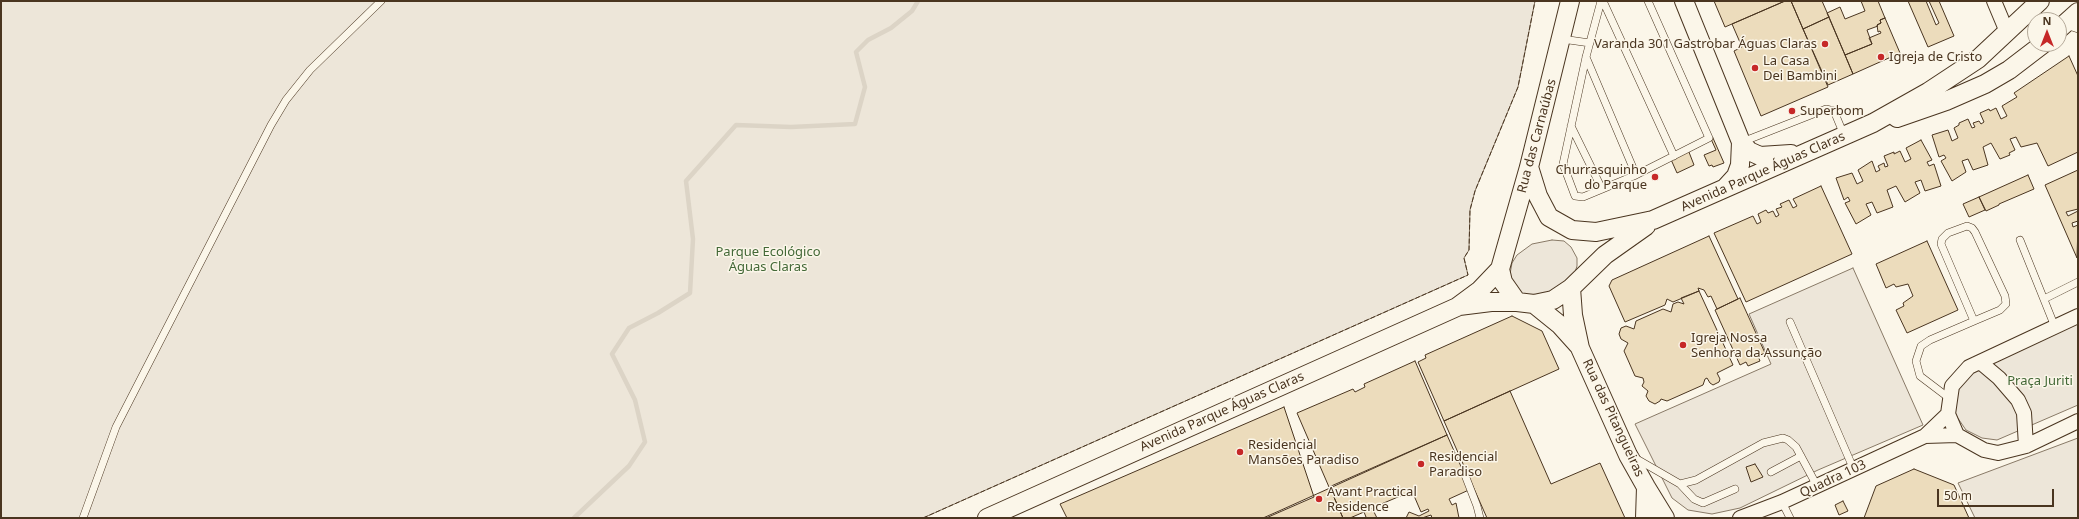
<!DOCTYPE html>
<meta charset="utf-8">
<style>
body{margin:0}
#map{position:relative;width:2079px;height:519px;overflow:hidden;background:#fbf6e9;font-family:"Noto Sans",sans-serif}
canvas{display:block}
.frame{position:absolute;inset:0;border:2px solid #4a3520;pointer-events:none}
.north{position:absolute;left:2027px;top:12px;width:40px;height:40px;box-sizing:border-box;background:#fbf6e9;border:1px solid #b4a999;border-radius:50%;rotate:0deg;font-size:11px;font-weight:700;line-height:16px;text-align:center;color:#4a3520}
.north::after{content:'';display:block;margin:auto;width:14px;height:18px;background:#c62828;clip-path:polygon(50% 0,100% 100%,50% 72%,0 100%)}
.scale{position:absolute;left:1937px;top:489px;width:117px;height:18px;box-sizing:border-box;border:2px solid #4a3520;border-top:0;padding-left:5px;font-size:12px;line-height:14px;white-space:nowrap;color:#4a3520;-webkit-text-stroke:3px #fbf6e9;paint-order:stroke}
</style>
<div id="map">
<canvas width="2079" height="519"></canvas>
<div class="frame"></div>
<div class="north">N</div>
<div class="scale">50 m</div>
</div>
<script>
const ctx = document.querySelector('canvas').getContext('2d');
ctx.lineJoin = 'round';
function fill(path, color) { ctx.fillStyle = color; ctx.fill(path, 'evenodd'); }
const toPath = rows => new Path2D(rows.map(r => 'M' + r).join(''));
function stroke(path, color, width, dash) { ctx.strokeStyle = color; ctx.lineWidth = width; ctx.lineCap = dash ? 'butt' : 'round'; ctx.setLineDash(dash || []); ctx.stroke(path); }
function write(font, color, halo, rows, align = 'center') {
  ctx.font = font + ' "Noto Sans",sans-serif'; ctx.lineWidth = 3; ctx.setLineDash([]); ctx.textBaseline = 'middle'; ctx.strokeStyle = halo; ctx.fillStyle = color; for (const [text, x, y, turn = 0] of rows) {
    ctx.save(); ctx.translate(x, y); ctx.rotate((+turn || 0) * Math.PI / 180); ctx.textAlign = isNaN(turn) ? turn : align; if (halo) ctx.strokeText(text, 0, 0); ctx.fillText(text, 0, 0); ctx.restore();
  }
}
const green = toPath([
 [1,1,1535,1,1518,87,1475,191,1470,210,1469,250,1464,258,1468,275,923,518,1,518,1,1],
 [1552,240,1564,241,1571,247,1577,258,1577,266,1574,275,1549,295,1527,296,1517,292,1512,282,1510,274,1512,263,1517,255,1532,244,1552,240],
 [1853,268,1923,425,1818,470,1740,508,1712,514,1688,510,1672,498,1635,424,1771,364,1749,314,1853,268],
 [2078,323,2078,405,1997,440,1982,438,1966,430,1955,414,1955,395,1972,370,2078,323],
 [2078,438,2078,518,1975,518,1958,483,2078,438]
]);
fill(green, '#ede6d9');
stroke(green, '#887966', 1);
stroke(toPath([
 [574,518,629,466,645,442,635,400,612,354,629,328,658,313,690,293,693,239,686,181,736,125,791,127,855,124,865,87,856,52,868,40,891,28,912,11,918,1]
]), '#dcd4c6', 4.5);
const building = toPath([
 [1714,1,1785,1,1725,27,1714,1],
 [1785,1,1791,1,1828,87,1761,116,1734,51,1742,47,1732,24,1785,1],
 [1791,1,1822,1,1829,17,1803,29,1791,1],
 [1861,1,1878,1,1885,18,1880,20,1881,23,1877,25,1878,26,1867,30,1872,44,1845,55,1827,13,1840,7,1845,19,1865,11,1861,1],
 [1908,1,1926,1,1936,25,1939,23,1929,1,1939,1,1954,36,1928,47,1908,1],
 [1829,17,1853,74,1828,85,1803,29,1829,17],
 [1885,18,1900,53,1853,74,1845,55,1872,44,1869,38,1881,33,1880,31,1878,32,1877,25,1881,23,1880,20,1885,18],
 [2069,56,2078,76,2078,152,2048,166,2037,143,2021,147,2016,137,2010,139,2015,150,2009,153,2010,155,2000,159,1991,143,1983,147,1988,165,1973,170,1968,159,1962,161,1966,172,1952,181,1941,161,1946,158,1944,155,1939,157,1932,135,1948,130,1952,141,1958,138,1954,128,1959,125,1959,123,1968,119,1972,128,1975,127,1973,123,1979,121,1981,124,1984,122,1980,113,1989,109,1990,111,1996,108,2001,119,2007,116,2002,106,2017,97,2014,93,2069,56],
 [1713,138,1724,163,1713,167,1712,165,1709,166,1704,155,1716,150,1711,139,1713,138],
 [1921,140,1932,160,1927,162,1929,166,1934,164,1941,186,1925,191,1921,180,1915,182,1920,193,1905,202,1896,186,1887,190,1893,207,1877,213,1872,202,1866,204,1871,215,1856,224,1845,203,1850,201,1848,197,1844,200,1836,178,1852,173,1857,184,1863,181,1858,170,1872,161,1876,172,1880,170,1878,166,1884,163,1885,167,1888,166,1884,156,1894,152,1894,154,1900,151,1905,162,1911,159,1906,148,1921,140],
 [1687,147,1694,165,1677,173,1669,155,1687,147],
 [2078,170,2078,209,2066,212,2068,216,2078,211,2078,221,2072,223,2073,227,2078,225,2077,258,2045,185,2078,170],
 [2028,175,2034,189,1999,204,1999,205,1986,211,1979,197,2028,175],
 [1821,186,1852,254,1746,302,1714,233,1753,216,1757,224,1761,222,1758,214,1766,210,1768,213,1773,211,1776,217,1779,215,1776,209,1782,207,1780,204,1789,200,1793,208,1797,206,1793,199,1821,186],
 [1979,197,1985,210,1969,217,1963,204,1979,197],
 [1709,236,1738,299,1717,309,1711,296,1708,297,1704,290,1698,288,1699,291,1673,302,1667,299,1665,305,1625,322,1609,286,1612,280,1709,236],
 [1927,241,1958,310,1907,333,1896,310,1904,306,1903,303,1913,296,1908,284,1896,287,1894,284,1886,288,1876,264,1927,241],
 [1699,291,1733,365,1717,373,1720,379,1719,382,1713,385,1710,383,1707,378,1705,379,1703,385,1667,401,1661,399,1660,401,1655,404,1649,401,1646,396,1648,391,1642,386,1644,382,1643,378,1635,376,1624,351,1628,343,1621,339,1619,334,1621,328,1626,326,1634,329,1636,321,1663,309,1671,312,1673,304,1678,302,1684,304,1681,298,1699,291],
 [1740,298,1765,353,1758,356,1760,361,1748,366,1746,362,1740,365,1715,310,1740,298],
 [1512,316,1542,331,1559,369,1444,421,1418,362,1426,358,1425,355,1512,316],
 [1415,361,1447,435,1329,487,1297,413,1353,389,1355,392,1365,387,1364,384,1415,361],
 [1510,391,1551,484,1600,463,1625,518,1487,518,1444,421,1510,391],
 [1284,407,1314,497,1266,518,1067,518,1060,504,1284,407],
 [1447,435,1471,489,1449,499,1452,505,1456,503,1459,518,1432,518,1431,515,1422,518,1406,518,1409,512,1419,516,1429,511,1428,509,1421,512,1412,491,1372,508,1377,518,1363,518,1366,517,1364,512,1350,518,1343,518,1330,488,1447,435],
 [1755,464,1763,477,1751,482,1746,467,1755,464],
 [1914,469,1954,485,1969,518,1864,518,1876,486,1914,469],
 [1330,488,1343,518,1263,518,1279,511,1330,488],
 [1843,501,1848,511,1839,515,1835,505,1843,501]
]);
fill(building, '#ecdcbc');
stroke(building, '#4a3520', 1);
const service = toPath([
 [1601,1,1586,57,1563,164,1575,196,1583,197,1636,175,1709,138,1648,1],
 [1603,1,1674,156],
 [2066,25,2078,29],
 [1562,39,1590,43],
 [1586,57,1636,175],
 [1571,126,1602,189],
 [1742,142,1826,109,1834,111,1844,135],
 [2020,240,2055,327],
 [2044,299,2078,282],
 [1790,322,1854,470],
 [1949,398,1920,376,1916,361,1921,346,1930,340,1974,321,2000,310,2006,304,2005,296,1975,232,1972,228,1967,226,1948,233,1942,239,1941,244,1974,321],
 [1635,458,1680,484,1696,480,1763,443,1783,438,1788,440,1796,447,1817,486],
 [1771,472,1801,456],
 [1465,475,1477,506,1480,518],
 [1680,484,1694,499,1703,503,1735,489],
 [1782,502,1790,518],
 [83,518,116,427,271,125,286,100,310,70,381,1]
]);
const minor = toPath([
 [1994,1,2007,32],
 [2078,316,1969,367,1952,386,1948,414,1957,435,1984,450,1998,453,2026,446,2078,421],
 [1980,362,1999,378,2018,400,2024,413,2026,446],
 [1925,436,1957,435],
 [1740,518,1782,502,1925,436,1948,414]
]);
const tertiary = toPath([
 [1570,1,1529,167,1500,269,1503,282,1517,302,1534,304,1553,300,1571,288,1605,255,1646,226],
 [1684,1,1741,142,1749,151,1760,156,1791,154],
 [2059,29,2078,12],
 [1897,118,1946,101,1985,84,2009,70,2043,44],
 [1529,167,1538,196,1549,217,1572,230,1596,232,1653,220,1873,123,1928,92,1978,59,2040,1],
 [1725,188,1736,176,1740,165,1741,142],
 [1571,288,1573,315,1580,348,1628,455,1646,487,1665,518],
 [1534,304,1560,325,1578,345],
 [1459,306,1491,302,1517,302],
 [987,518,1457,307,1480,290,1500,269],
 [1645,518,1646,487]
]);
stroke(service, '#4a3520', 8);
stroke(minor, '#4a3520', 16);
stroke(tertiary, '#4a3520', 20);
stroke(service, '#fbf6e9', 7);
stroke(minor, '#fbf6e9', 14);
stroke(tertiary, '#fbf6e9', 18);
stroke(toPath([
 [923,518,1468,275,1464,258,1469,250,1470,210,1475,191,1518,87,1535,1]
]), '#4a3520', 1, [5, 2]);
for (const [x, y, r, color] of [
 [1825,44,4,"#c62828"],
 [1881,57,4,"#c62828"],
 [1755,68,4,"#c62828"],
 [1792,111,4,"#c62828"],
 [1655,177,4,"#c62828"],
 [1683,345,4,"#c62828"],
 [1240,452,4,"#c62828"],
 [1421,464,4,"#c62828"],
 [1319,499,4,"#c62828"]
]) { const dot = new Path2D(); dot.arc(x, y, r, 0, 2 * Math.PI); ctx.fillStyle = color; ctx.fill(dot); stroke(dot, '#fbf6e9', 1.5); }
write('13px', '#4a3520', '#fbf6e9', [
 ["Varanda 301 Gastrobar Águas Claras",1817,44,"right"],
 ["Igreja de Cristo",1889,57],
 ["La Casa",1763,61],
 ["Dei Bambini",1763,76],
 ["Superbom",1800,111],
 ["Churrasquinho",1647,170,"right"],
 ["do Parque",1647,185,"right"],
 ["Igreja Nossa",1691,338],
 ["Senhora da Assunção",1691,353],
 ["Residencial",1248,445],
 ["Mansões Paradiso",1248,460],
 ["Residencial",1429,457],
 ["Paradiso",1429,472],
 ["Avant Practical",1327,492],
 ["Residence",1327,507]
], 'left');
write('13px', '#4a3520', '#fbf6e9', [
 ["Rua das Carnaúbas",1537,136,-75],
 ["Avenida Parque Águas Claras",1763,172,-24],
 ["Avenida Parque Águas Claras",1222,412,-24],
 ["Rua das Pitangueiras",1613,418,65],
 ["Quadra 103",1833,479,-25]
]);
write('13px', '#436837', '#fbf6e9', [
 ["Parque Ecológico",768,252],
 ["Águas Claras",768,267],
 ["Praça Juriti",2040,381]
]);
</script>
